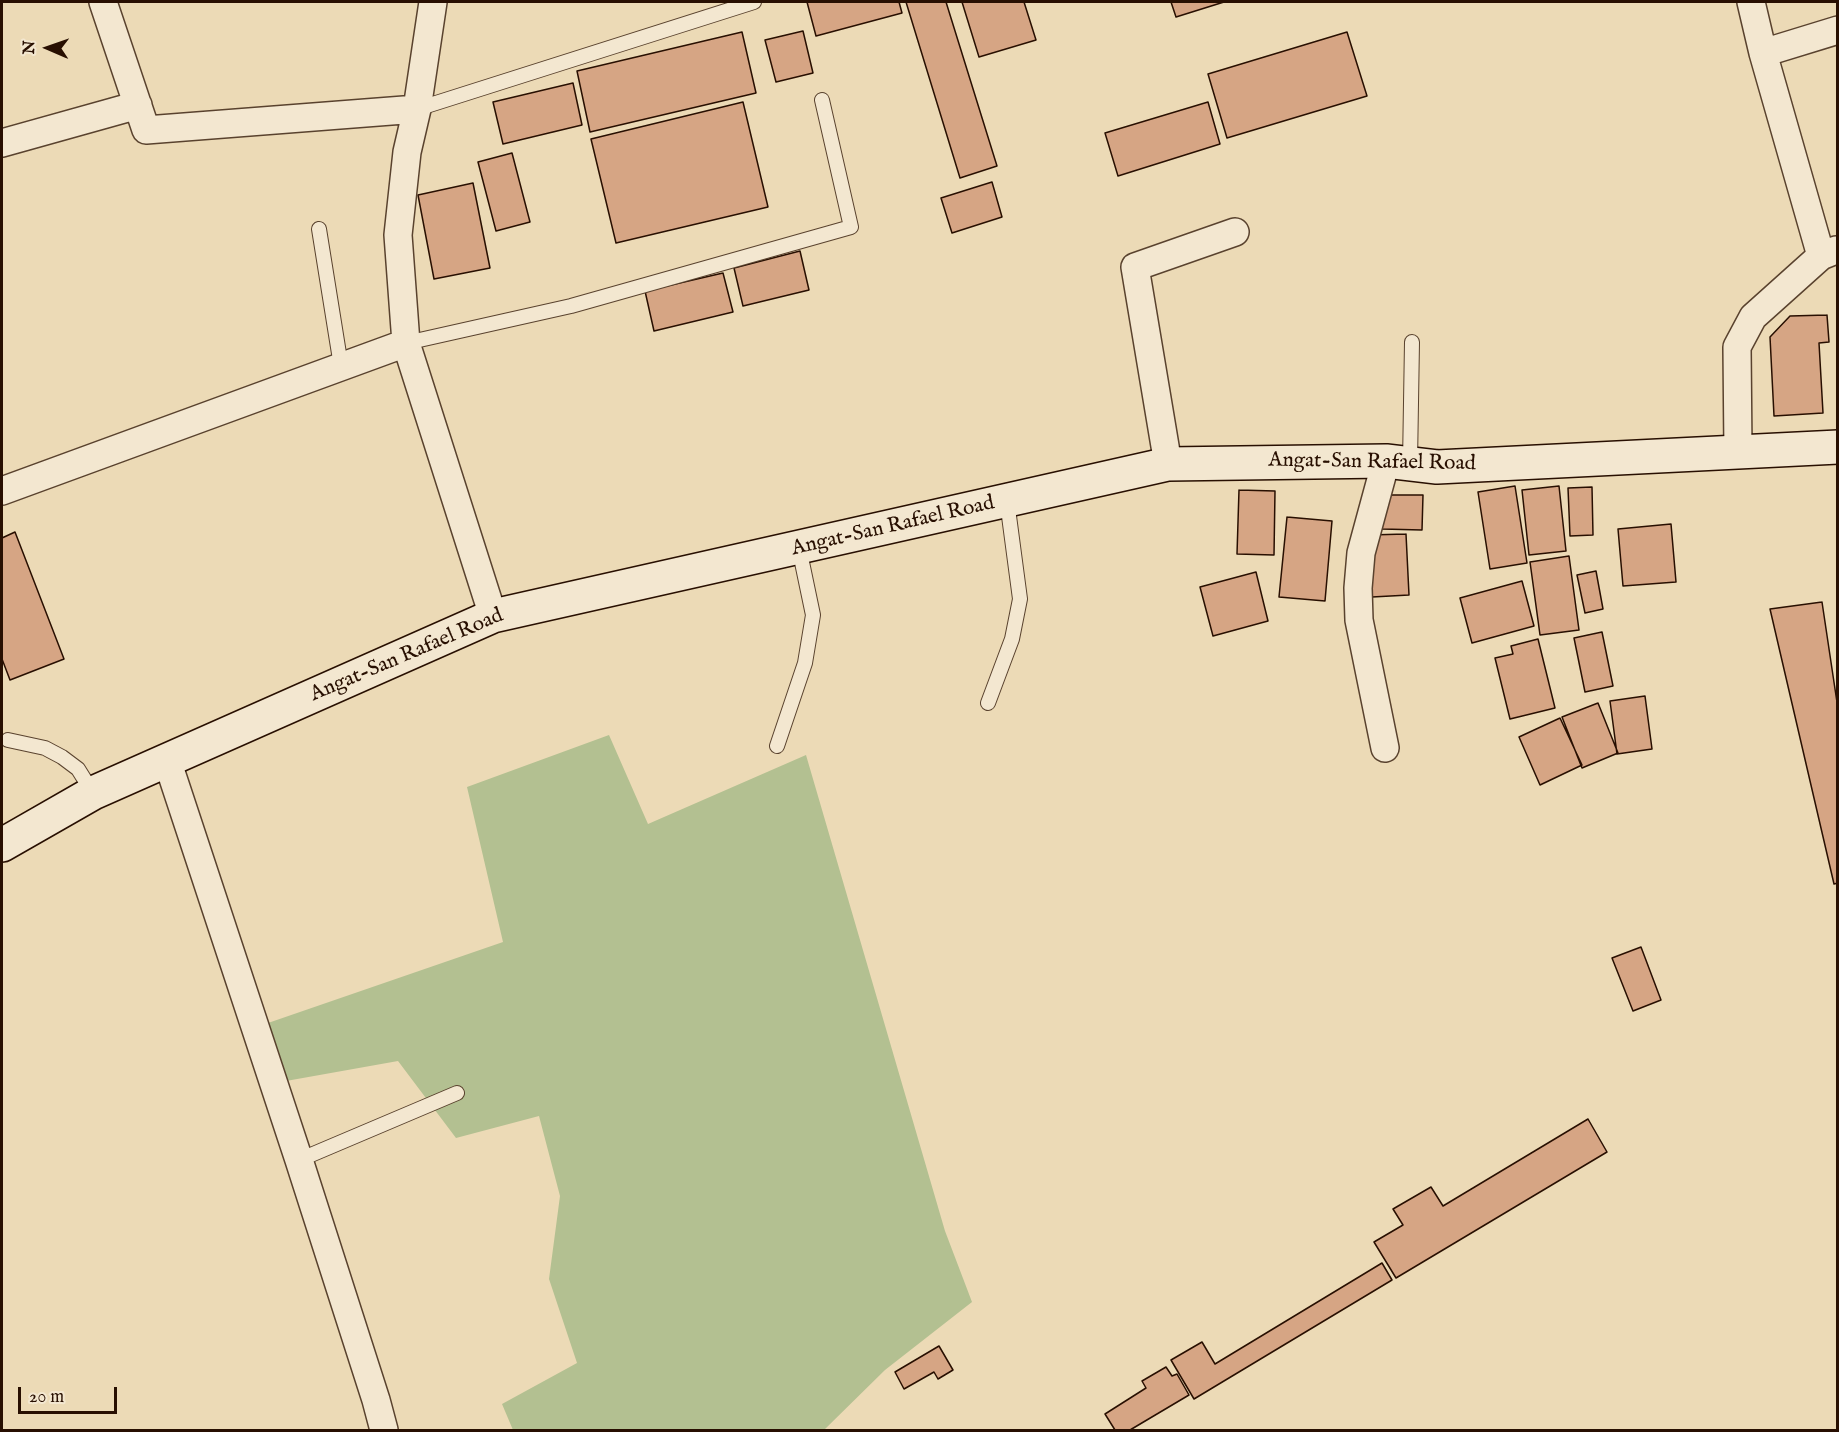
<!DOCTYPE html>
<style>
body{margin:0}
#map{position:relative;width:1839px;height:1432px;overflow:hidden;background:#ecdab6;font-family:"IM FELL English",serif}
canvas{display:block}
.frame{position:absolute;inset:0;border:3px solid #280f01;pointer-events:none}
.north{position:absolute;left:18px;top:18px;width:60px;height:60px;-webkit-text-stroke:4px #f3e7d0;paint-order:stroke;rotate:272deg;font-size:16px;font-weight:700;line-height:24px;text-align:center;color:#280f01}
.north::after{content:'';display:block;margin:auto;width:21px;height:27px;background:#280f01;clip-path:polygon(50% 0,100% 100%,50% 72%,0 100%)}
.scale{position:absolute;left:18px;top:1387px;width:99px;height:27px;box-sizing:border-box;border:3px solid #280f01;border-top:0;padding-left:8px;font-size:18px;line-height:21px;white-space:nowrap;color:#280f01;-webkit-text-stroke:4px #f3e7d0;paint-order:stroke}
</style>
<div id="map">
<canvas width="1839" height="1432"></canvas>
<div class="frame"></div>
<div class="north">N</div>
<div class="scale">20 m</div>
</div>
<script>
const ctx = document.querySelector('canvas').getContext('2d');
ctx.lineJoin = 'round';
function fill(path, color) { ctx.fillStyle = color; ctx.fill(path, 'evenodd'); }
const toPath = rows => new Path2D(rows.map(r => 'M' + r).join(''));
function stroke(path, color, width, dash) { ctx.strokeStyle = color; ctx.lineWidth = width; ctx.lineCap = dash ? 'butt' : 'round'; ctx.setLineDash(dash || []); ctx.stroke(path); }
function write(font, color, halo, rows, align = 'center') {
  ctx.font = font + ' "IM FELL English",serif'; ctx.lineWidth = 4.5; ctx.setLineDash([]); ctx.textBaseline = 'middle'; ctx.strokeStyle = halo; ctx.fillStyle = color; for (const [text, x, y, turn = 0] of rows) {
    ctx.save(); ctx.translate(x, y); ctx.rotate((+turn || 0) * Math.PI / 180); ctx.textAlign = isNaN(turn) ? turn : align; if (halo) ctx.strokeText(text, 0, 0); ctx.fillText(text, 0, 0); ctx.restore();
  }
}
fill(toPath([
 [609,735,648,824,806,755,945,1231,972,1302,885,1370,824,1430,513,1430,502,1404,577,1363,549,1279,560,1196,539,1116,456,1138,398,1061,286,1081,268,1023,503,942,467,787]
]), '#b3c091');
const building = toPath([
 [807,2,899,2,902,13,816,36,807,2],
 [906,2,946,2,997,166,960,178,906,2],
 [962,2,1024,2,1036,40,979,57,962,2],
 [1171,2,1224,2,1176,17,1171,2],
 [803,31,813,73,776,82,765,40,803,31],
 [742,32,756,93,590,132,577,71,742,32],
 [1347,32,1367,96,1227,138,1208,74,1347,32],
 [573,83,582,125,503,144,493,102,573,83],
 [743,102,768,207,616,243,591,139,743,102],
 [1208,102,1220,144,1118,176,1105,133,1208,102],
 [512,153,530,222,496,231,478,162,512,153],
 [992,182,1002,217,952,233,941,198,992,182],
 [473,183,490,268,434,279,418,195,473,183],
 [800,251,809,290,743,306,734,268,800,251],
 [723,273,733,312,654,331,645,291,723,273],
 [1827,315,1829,342,1819,343,1823,413,1774,416,1770,337,1790,316,1827,315],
 [1515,486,1527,563,1490,569,1478,492,1515,486],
 [1559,486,1566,551,1529,555,1522,490,1559,486],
 [1592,487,1593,535,1570,536,1568,488,1592,487],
 [1239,490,1275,491,1274,555,1237,554,1239,490],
 [1382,495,1423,495,1422,530,1382,529,1382,495],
 [1287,517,1332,521,1325,601,1279,597,1287,517],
 [1671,524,1676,582,1623,586,1618,529,1671,524],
 [15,532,64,659,10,680,2,659,2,538,15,532],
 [1406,534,1409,595,1372,597,1369,535,1406,534],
 [1569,556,1579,630,1540,635,1530,562,1569,556],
 [1596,571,1603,609,1585,613,1577,575,1596,571],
 [1256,572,1268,621,1213,636,1200,587,1256,572],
 [1522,581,1534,626,1472,643,1460,598,1522,581],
 [1822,602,1838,709,1838,883,1834,884,1770,609,1822,602],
 [1602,632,1613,686,1585,692,1574,638,1602,632],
 [1538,639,1555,708,1510,719,1495,658,1513,654,1511,646,1538,639],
 [1645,696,1652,749,1617,754,1610,701,1645,696],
 [1598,703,1618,753,1582,768,1562,717,1598,703],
 [1560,718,1582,765,1540,785,1519,737,1560,718],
 [1641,947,1661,1000,1633,1011,1612,958,1641,947],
 [1588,1119,1607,1152,1396,1278,1374,1242,1403,1225,1393,1209,1431,1187,1443,1206,1588,1119],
 [1382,1263,1392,1280,1194,1399,1171,1360,1202,1342,1215,1364,1382,1263],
 [939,1346,953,1370,938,1379,934,1372,904,1389,895,1372,939,1346],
 [1166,1367,1172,1376,1177,1374,1189,1395,1130,1430,1115,1430,1105,1414,1146,1388,1142,1381,1166,1367]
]);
fill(building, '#d6a584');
stroke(building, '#280f01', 1.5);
const lane = toPath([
 [417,109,754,2],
 [319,229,341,366],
 [406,343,571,306,851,227,822,100],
 [1410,463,1412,342],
 [988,703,1012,639,1020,599,1007,501],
 [8,740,45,748,62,757,78,769,93,793],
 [777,746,805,663,813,615,799,548],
 [299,1160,457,1093]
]);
const street = toPath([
 [103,2,146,130,417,109],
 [433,2,417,109,407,152,398,235,406,343,493,616],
 [1751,2,1763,53,1821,256],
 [1763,53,1838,30],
 [2,143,138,105],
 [1738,452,1737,347,1753,317,1821,256,1836,250],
 [1168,464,1135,267,1235,232],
 [2,491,406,343],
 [1385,748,1359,620,1358,588,1361,553,1386,461],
 [167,760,299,1160,376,1400,384,1430]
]);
const secondary = toPath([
 [2,845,93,793,493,616,1168,464,1386,461,1437,467,1838,447]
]);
stroke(lane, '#59422e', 16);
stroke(street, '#59422e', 30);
stroke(secondary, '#280f01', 36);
stroke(lane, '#f3e7d0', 14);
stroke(street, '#f3e7d0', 27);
stroke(secondary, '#f3e7d0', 33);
write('21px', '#280f01', '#f3e7d0', [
 ["Angat-San Rafael Road",1372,463,1],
 ["Angat-San Rafael Road",893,527,-13],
 ["Angat-San Rafael Road",407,656,-23]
]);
</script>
